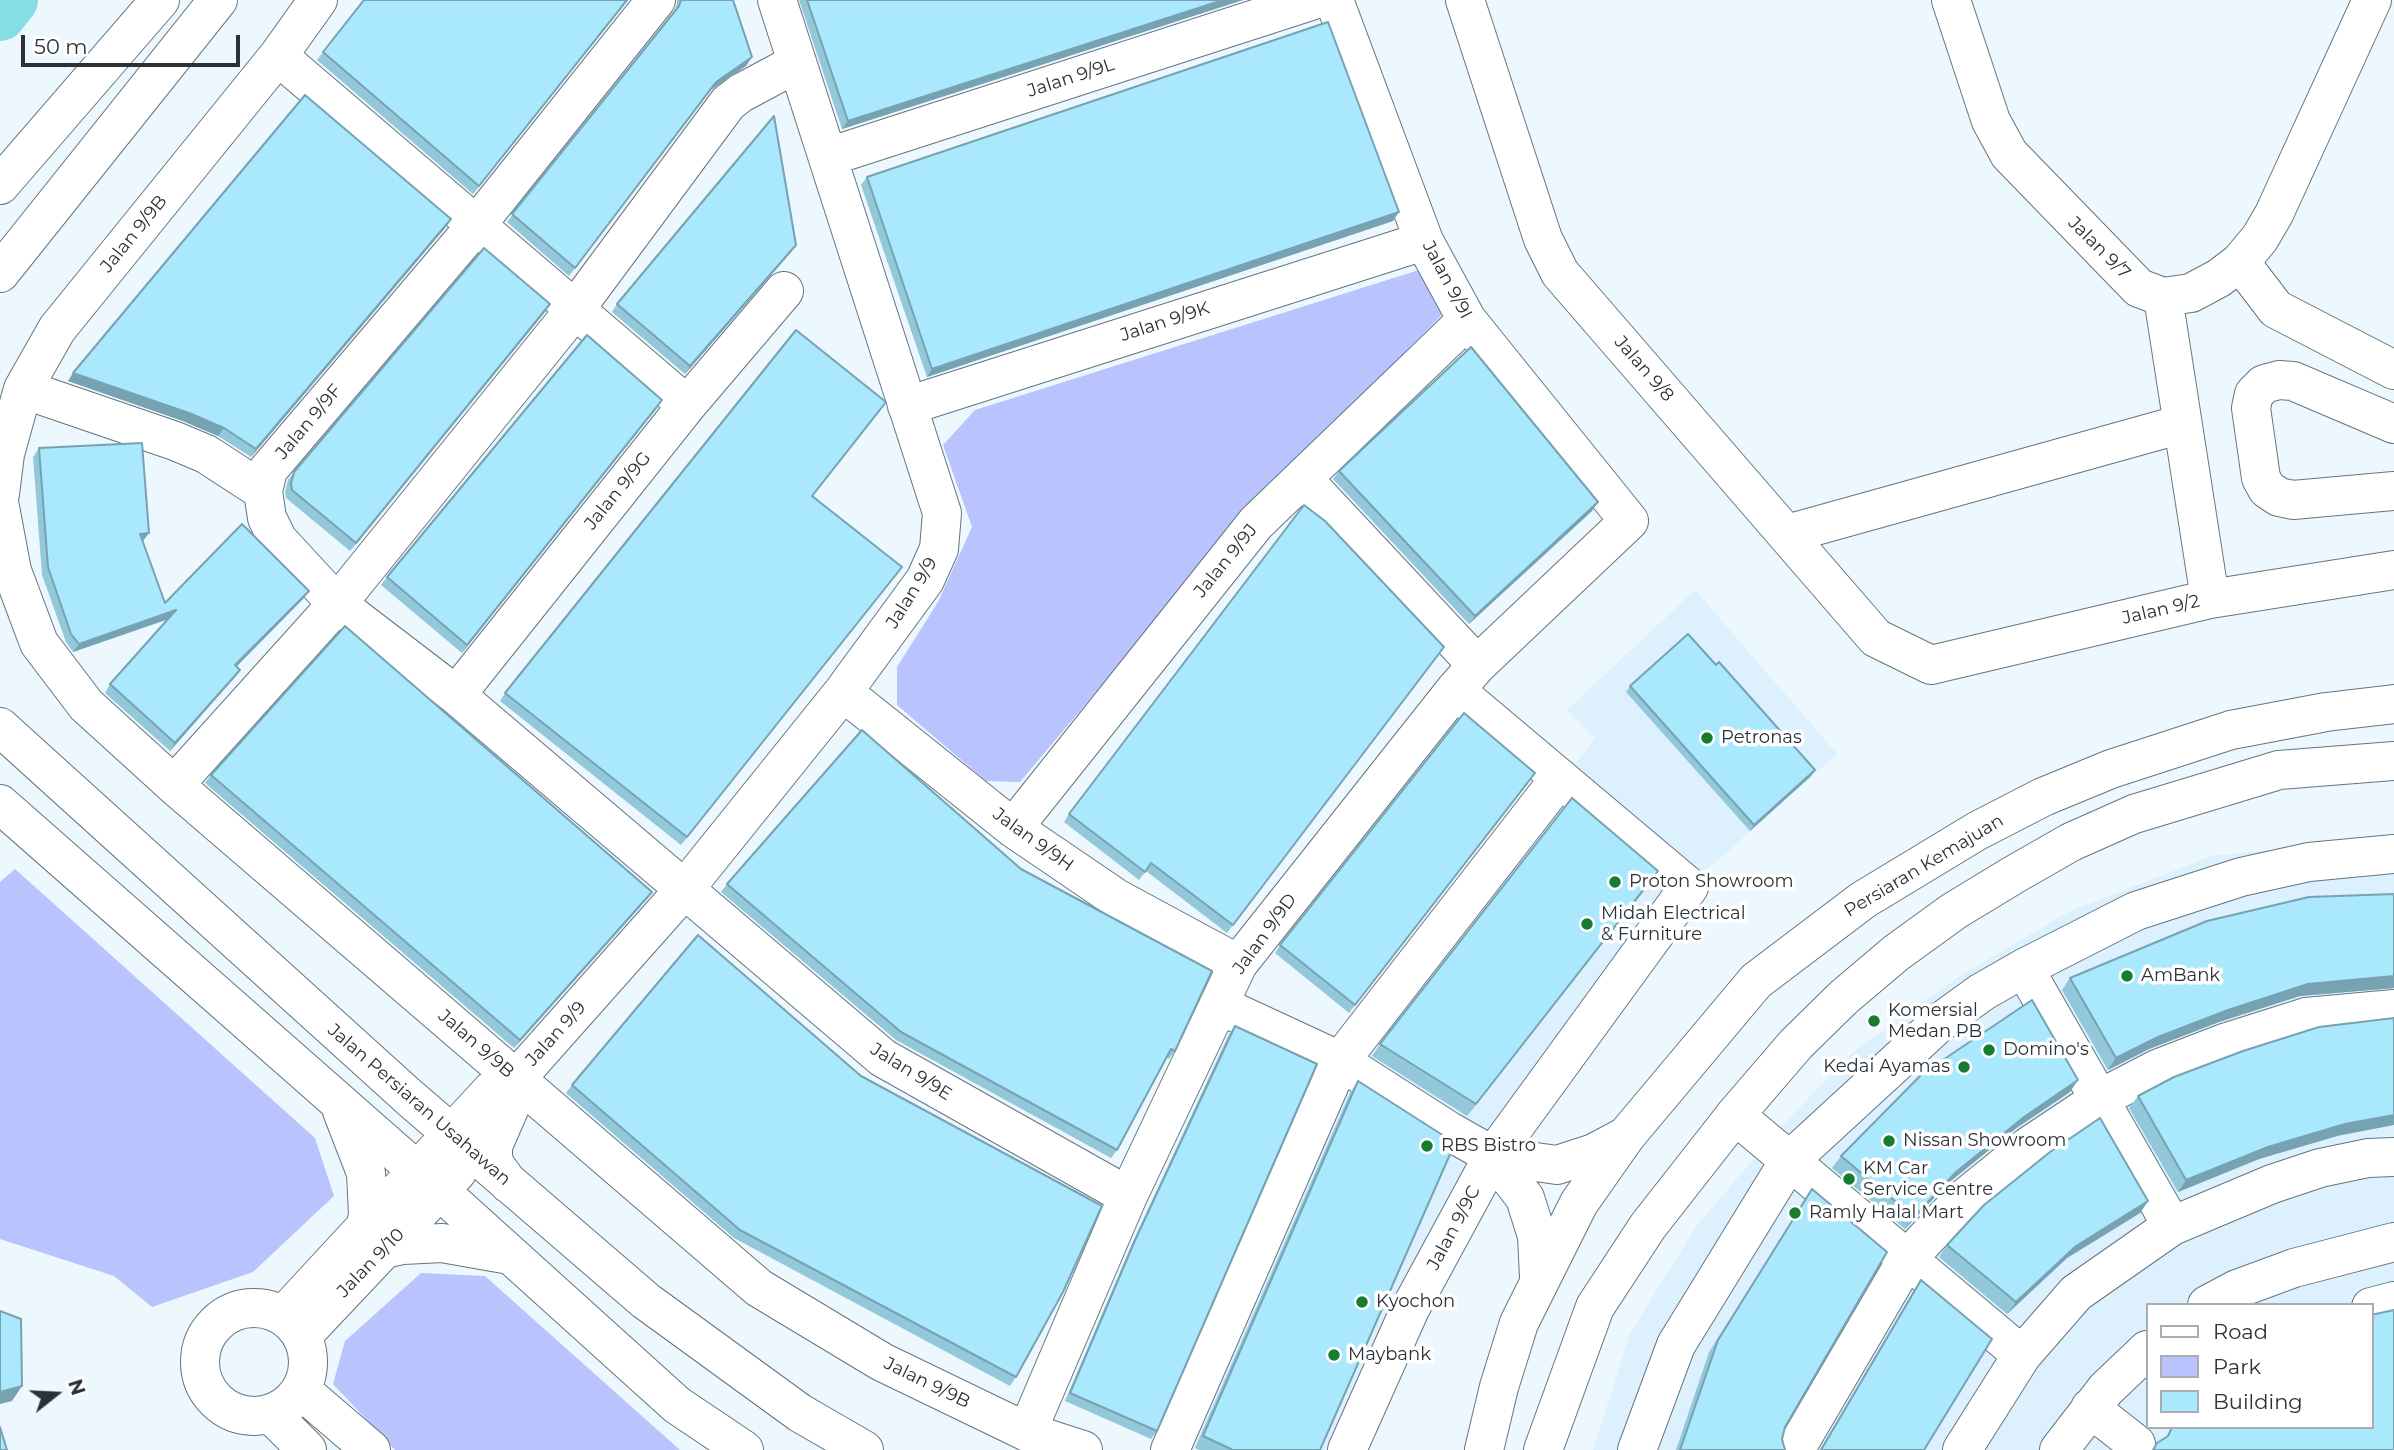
<!DOCTYPE html>
<style>
body{margin:0}
#map{position:relative;width:2394px;height:1450px;overflow:hidden;background:#ecf7fe;font-family:Montserrat,sans-serif}
canvas{display:block}
.legend{position:absolute;left:2146px;top:1303px;width:228px;height:126px;box-sizing:border-box;background:#fff;border:2px solid #aaadaf;margin:0;padding:9px 12px;list-style:none;font-size:21px;color:#2b3136}
.legend li{display:flex;align-items:center;gap:14px;height:35px}
.legend b{width:35px;border:2px solid #aaadaf}
.north{position:absolute;left:21px;top:1359px;width:70px;height:70px;-webkit-text-stroke:5px #fff;paint-order:stroke;rotate:72deg;font-size:19px;font-weight:700;line-height:28px;text-align:center;color:#2b3136}
.north::after{content:'';display:block;margin:auto;width:24px;height:32px;background:#2b3136;clip-path:polygon(50% 0,100% 100%,50% 72%,0 100%)}
.scale{position:absolute;left:21px;top:35px;width:219px;height:32px;box-sizing:border-box;border:4px solid #2b3136;border-top:0;padding-left:9px;font-size:21px;line-height:24px;white-space:nowrap;color:#2b3136;-webkit-text-stroke:5px #fff;paint-order:stroke}
</style>
<div id="map">
<canvas width="2394" height="1450"></canvas>
<ul class="legend">
<li><b style="height:9px;background:#fff"></b>Road</li>
<li><b style="height:19px;background:#b9c3fe"></b>Park</li>
<li><b style="height:19px;background:#aae8fd"></b>Building</li>
</ul>
<div class="north">N</div>
<div class="scale">50 m</div>
</div>
<script>
const ctx = document.querySelector('canvas').getContext('2d');
ctx.lineJoin = 'round';
function fill(path, color) { ctx.fillStyle = color; ctx.fill(path, 'evenodd'); }
const toPath = rows => new Path2D(rows.map(r => 'M' + r).join(''));
function stroke(path, color, width, dash) { ctx.strokeStyle = color; ctx.lineWidth = width; ctx.lineCap = dash ? 'butt' : 'round'; ctx.setLineDash(dash || []); ctx.stroke(path); }
function write(font, color, halo, rows, align = 'center') {
  ctx.font = font + ' Montserrat,sans-serif'; ctx.lineWidth = 7; ctx.setLineDash([]); ctx.textBaseline = 'middle'; ctx.strokeStyle = halo; ctx.fillStyle = color; for (const [text, x, y, turn = 0] of rows) {
    ctx.save(); ctx.translate(x, y); ctx.rotate((+turn || 0) * Math.PI / 180); ctx.textAlign = isNaN(turn) ? turn : align; if (halo) ctx.strokeText(text, 0, 0); ctx.fillText(text, 0, 0); ctx.restore();
  }
}
fill(toPath([
 [1695,590,1837,754,1717,861,1679,889,1338,1450,1177,1450,1349,1058,1595,738,1567,710],
 [2394,837,2394,1450,1593,1450,1630,1334,1695,1228,1779,1129,1852,1053,1960,976,2070,911,2212,856],
 [2147,1305,2371,1305,2371,1427,2147,1427]
]), '#dcf0fe');
fill(toPath([
 [1419,270,1444,313,1260,497,1020,782,986,781,897,705,897,667,938,602,972,527,943,445,975,410],
 [15,869,315,1138,334,1196,253,1272,152,1307,114,1276,0,1239,0,882],
 [421,1273,485,1276,680,1450,395,1450,333,1384,345,1341]
]), '#b9c3fe');
stroke(toPath([
 [0,15,12,0]
]), '#85dde5', 52);
const minor = toPath([
 [656,0,478,223,268,470,263,491,267,518,278,540,337,604,456,695,883,1058,1128,1196],
 [1465,0,1543,239,1560,273,1876,638,1931,665,2210,599,2394,570],
 [1951,0,1991,121,2009,154,2139,288,2163,297,2191,293,2219,278,2240,262,2260,238,2274,214,2372,0],
 [278,56,687,405],
 [828,157,1314,0],
 [0,185,160,0],
 [2240,262,2276,309,2394,370],
 [0,273,218,0],
 [2163,297,2210,599],
 [23,389,175,441,206,454,263,491],
 [907,406,1424,241],
 [2394,424,2293,381,2279,380,2264,384,2254,394,2251,408,2261,478,2267,489,2279,497,2293,500,2394,491],
 [1303,479,1477,665],
 [0,494,5,454,23,389,57,329,278,56,318,0],
 [0,507,12,571,39,643,86,705,174,785,759,1288,882,1362,1027,1432,1083,1450],
 [1787,534,2182,424],
 [843,692,1013,828,1116,898,1238,964],
 [456,695,687,405,784,291],
 [0,727,410,1098,646,1301,800,1413,864,1450],
 [174,785,337,604,576,308,728,103,741,93,797,63],
 [0,804,440,1191,677,1405,744,1450],
 [1013,828,1256,523,1467,320],
 [2024,968,2172,1226],
 [1219,1005,1340,1061,1449,1131,1493,1156,1557,1165,1594,1153,1626,1136],
 [342,1111,366,1173,368,1215,365,1229],
 [1735,1115,2022,1355],
 [1493,1156,1525,1198,1537,1236,1539,1277],
 [509,1184,495,1165,493,1156,493,1146,510,1107],
 [384,1249,403,1245,442,1243,510,1255],
 [2207,1305,2237,1289,2294,1268,2394,1242],
 [2371,1307,2394,1301],
 '200 1362a54 54 0 1 1 108 0a54 54 0 1 1-108 0Z',
 [283,1316,492,1090,516,1079,683,891,843,692,925,580,939,549,942,513,777,0],
 [302,1336,457,1172],
 [301,1390,371,1450],
 [2090,1408,2136,1444],
 [271,1414,307,1450],
 [1027,1432,1128,1196,1238,964,1455,690,1477,665,1629,521,1467,320,1424,241,1334,0],
 [1170,1450,1340,1061,1560,778],
 [1347,1450,1410,1309,1493,1156,1689,887,1455,690],
 [1637,1450,1676,1345,1789,1161,1939,1023,1982,992,2024,968,2136,911,2241,877,2309,862,2394,854],
 [1795,1450,1907,1259,1961,1201,2029,1146,2101,1098,2157,1069,2227,1042,2306,1017,2394,1009],
 [1962,1450,2022,1355,2076,1293,2172,1226,2272,1184,2320,1168,2368,1158,2394,1157],
 [2059,1450,2106,1389,2147,1350]
]);
const major = toPath([
 [1484,1450,1499,1387,1519,1323,1579,1203,1626,1136,1756,981,1863,900,1977,831,2043,797,2111,769,2231,730,2326,712,2394,704],
 [1543,1450,1595,1307,1648,1226,1735,1115,1796,1044,1844,997,1896,953,1954,911,2015,874,2071,842,2134,814,2279,770,2394,761]
]);
stroke(minor, '#657580', 40);
stroke(major, '#657580', 40);
stroke(minor, '#fff', 38);
stroke(major, '#fff', 38);
fill(toPath([
 [628,0,473,194,317,60,323,52],
 [677,0,733,0,752,57,746,66,711,90,569,276,507,222,674,11,677,4],
 [799,0,1243,0,842,129],
 [867,177,1393,221,927,377,861,185],
 [451,219,445,228,251,457,218,436,183,421,68,381],
 [790,253,685,374,612,312,617,304],
 [550,304,350,551,286,498,285,492,288,480,294,472],
 [657,408,462,653,381,585,387,577],
 [881,410,813,496,902,567,681,845,500,701,505,693],
 [39,448,149,533,142,541,165,603,303,599,236,667,240,670,234,678,170,751,105,693,110,684,169,619,73,652,66,642,42,575,33,457],
 [1339,471,1592,511,1469,624,1333,479],
 [1438,655,1227,933,1146,871,1139,880,1064,822,1069,814],
 [1630,686,1811,776,1750,831,1626,692],
 [862,730,1175,1051,1169,1059,1166,1057,1117,1150,1111,1158,896,1040,721,892,727,884],
 [211,775,646,900,514,1048,205,783],
 [1530,781,1349,1013,1275,953,1280,945],
 [1650,883,1467,1116,1372,1056,1380,1044],
 [2394,894,2394,988,2300,996,2219,1022,2149,1049,2108,1070,2062,990,2070,978],
 [1235,1026,1157,1431,1151,1439,1065,1401,1131,1246,1229,1034],
 [1358,1081,1320,1450,1199,1450,1195,1448,1350,1093],
 [572,1085,1016,1377,1010,1386,734,1238,566,1093],
 [2070,1092,2015,1129,1947,1184,1905,1229,1832,1168,1841,1156],
 [2138,1096,2337,1136,2259,1159,2178,1192,2129,1108],
 [1812,1189,1785,1427,1782,1439,1785,1450,1676,1450,1709,1352],
 [2148,1201,2140,1213,2067,1258,2007,1314,1939,1257,1947,1245],
 [1921,1280,1924,1450,1820,1450,1913,1292]
]), '#92c8da');
fill(toPath([
 [627,0,628,0,473,194,479,186],
 [1223,0,1243,0,842,129,848,121],
 [752,57,746,66,711,90,569,276,716,82],
 [1399,212,1393,221,927,377,932,369],
 [451,219,445,228,251,457,256,449],
 [796,245,790,253,685,374,690,366],
 [550,304,545,312,350,551,356,543],
 [73,373,189,413,224,428,218,436,183,421,68,381],
 [662,400,657,408,462,653,467,645],
 [1598,502,1592,511,1469,624,1475,616],
 [149,533,143,541,134,542,140,534],
 [902,567,896,575,681,845,687,837],
 [309,591,303,599,229,674,235,665],
 [176,610,171,618,73,652,79,644],
 [240,670,234,678,170,751,175,743],
 [1815,770,1811,776,1750,831,1754,825],
 [1658,871,1650,883,1467,1116,1476,1104],
 [652,892,646,900,514,1048,520,1040],
 [2394,976,2394,988,2300,996,2219,1022,2149,1049,2108,1070,2116,1058,2158,1037,2228,1010,2308,984],
 [2078,1080,2070,1092,2015,1129,1947,1184,1905,1229,1914,1217,1956,1172,2024,1117],
 [2394,1115,2394,1125,2337,1136,2259,1159,2178,1192,2186,1180,2268,1147,2345,1124],
 [2148,1201,2140,1213,2067,1258,2007,1314,2016,1302,2076,1246],
 [22,1386,12,1401,0,1404,0,1392]
]), '#77a2b1');
const building = toPath([
 [364,0,627,0,479,186,323,52,364,0],
 [681,0,733,0,752,57,716,82,575,268,512,214,679,6,681,0],
 [807,0,1223,0,848,121,807,0],
 [1328,22,1399,212,932,369,867,177,1328,22],
 [305,95,451,219,256,449,224,428,189,413,73,373,305,95],
 [774,116,796,245,690,366,617,304,774,116],
 [484,248,550,304,356,543,292,490,291,484,294,472,484,248],
 [796,330,886,402,812,496,902,567,687,837,505,693,796,330],
 [587,335,662,400,467,645,387,577,587,335],
 [1471,347,1598,502,1475,616,1339,471,1471,347],
 [142,443,149,533,140,534,165,603,242,524,309,591,235,665,240,670,175,743,110,684,176,610,79,644,71,634,48,567,39,448,142,443],
 [1304,505,1325,521,1444,647,1233,925,1151,863,1145,872,1069,814,1304,505],
 [345,626,652,892,520,1040,211,775,345,626],
 [1688,634,1716,665,1719,662,1815,770,1754,825,1630,686,1688,634],
 [1464,713,1535,773,1355,1005,1280,945,1464,713],
 [862,730,1021,869,1212,971,1175,1051,1171,1049,1117,1150,901,1032,727,884,862,730],
 [1572,798,1658,871,1476,1104,1380,1044,1572,798],
 [2394,894,2394,976,2308,984,2228,1010,2158,1037,2116,1058,2070,978,2207,921,2309,897,2394,894],
 [698,935,861,1076,1102,1206,1063,1292,1016,1377,740,1230,572,1085,698,935],
 [2032,1000,2078,1080,2024,1117,1956,1172,1914,1217,1841,1156,1922,1074,2032,1000],
 [2394,1018,2394,1115,2345,1124,2268,1147,2186,1180,2138,1096,2174,1077,2243,1051,2319,1027,2394,1018],
 [1235,1026,1317,1064,1157,1431,1070,1393,1136,1238,1235,1026],
 [1358,1081,1455,1143,1320,1450,1233,1450,1203,1436,1358,1081],
 [2100,1118,2148,1201,2076,1246,2016,1302,1947,1245,1984,1205,2050,1152,2100,1118],
 [1812,1189,1887,1252,1785,1427,1782,1439,1785,1450,1680,1450,1718,1340,1812,1189],
 [1921,1280,1992,1339,1924,1450,1821,1450,1921,1280],
 [2394,1310,2394,1450,2153,1450,2157,1443,2168,1436,2172,1427,2371,1427,2371,1315,2394,1310],
 [0,1311,21,1319,22,1386,0,1392,0,1311],
 [0,1427,7,1450,0,1450,0,1427]
]);
fill(building, '#aae8fd');
stroke(building, '#77a2b1', 2);
for (const [x, y, r, color] of [
 [1707,738,7,"#167c30"],
 [1615,882,7,"#167c30"],
 [1587,924,7,"#167c30"],
 [2127,976,7,"#167c30"],
 [1874,1021,7,"#167c30"],
 [1989,1050,7,"#167c30"],
 [1964,1067,7,"#167c30"],
 [1889,1141,7,"#167c30"],
 [1427,1146,7,"#167c30"],
 [1849,1179,7,"#167c30"],
 [1795,1213,7,"#167c30"],
 [1362,1302,7,"#167c30"],
 [1334,1355,7,"#167c30"]
]) { const dot = new Path2D(); dot.arc(x, y, r, 0, 2 * Math.PI); ctx.fillStyle = color; ctx.fill(dot); stroke(dot, '#fff', 2.5); }
write('18px', '#2b3136', '#fff', [
 ["Jalan 9/9L",1071,78,-18],
 ["Jalan 9/9B",134,234,-51],
 ["Jalan 9/7",2099,248,45],
 ["Jalan 9/9I",1447,280,62],
 ["Jalan 9/9K",1165,322,-18],
 ["Jalan 9/8",1644,369,49],
 ["Jalan 9/9F",309,422,-50],
 ["Jalan 9/9G",618,491,-51],
 ["Jalan 9/9J",1226,561,-51],
 ["Jalan 9/9",912,593,-58],
 ["Jalan 9/2",2161,610,-13],
 ["Jalan 9/9H",1033,840,36],
 ["Persiaran Kemajuan",1924,866,-31],
 ["Jalan 9/9D",1265,934,-54],
 ["Jalan 9/9",556,1034,-48],
 ["Jalan 9/9B",476,1044,41],
 ["Jalan 9/9E",911,1072,32],
 ["Jalan Persiaran Usahawan",419,1105,41],
 ["Jalan 9/9C",1454,1228,-62],
 ["Jalan 9/10",371,1263,-46],
 ["Jalan 9/9B",927,1383,26]
]);
write('18px', '#2b3136', '#fff', [
 ["Petronas",1721,738],
 ["Proton Showroom",1629,882],
 ["Midah Electrical",1601,914],
 ["& Furniture",1601,935],
 ["AmBank",2141,976],
 ["Komersial",1888,1011],
 ["Medan PB",1888,1032],
 ["Domino's",2003,1050],
 ["Kedai Ayamas",1950,1067,"right"],
 ["Nissan Showroom",1903,1141],
 ["RBS Bistro",1441,1146],
 ["KM Car",1863,1169],
 ["Service Centre",1863,1190],
 ["Ramly Halal Mart",1809,1213],
 ["Kyochon",1376,1302],
 ["Maybank",1348,1355]
], 'left');
</script>
